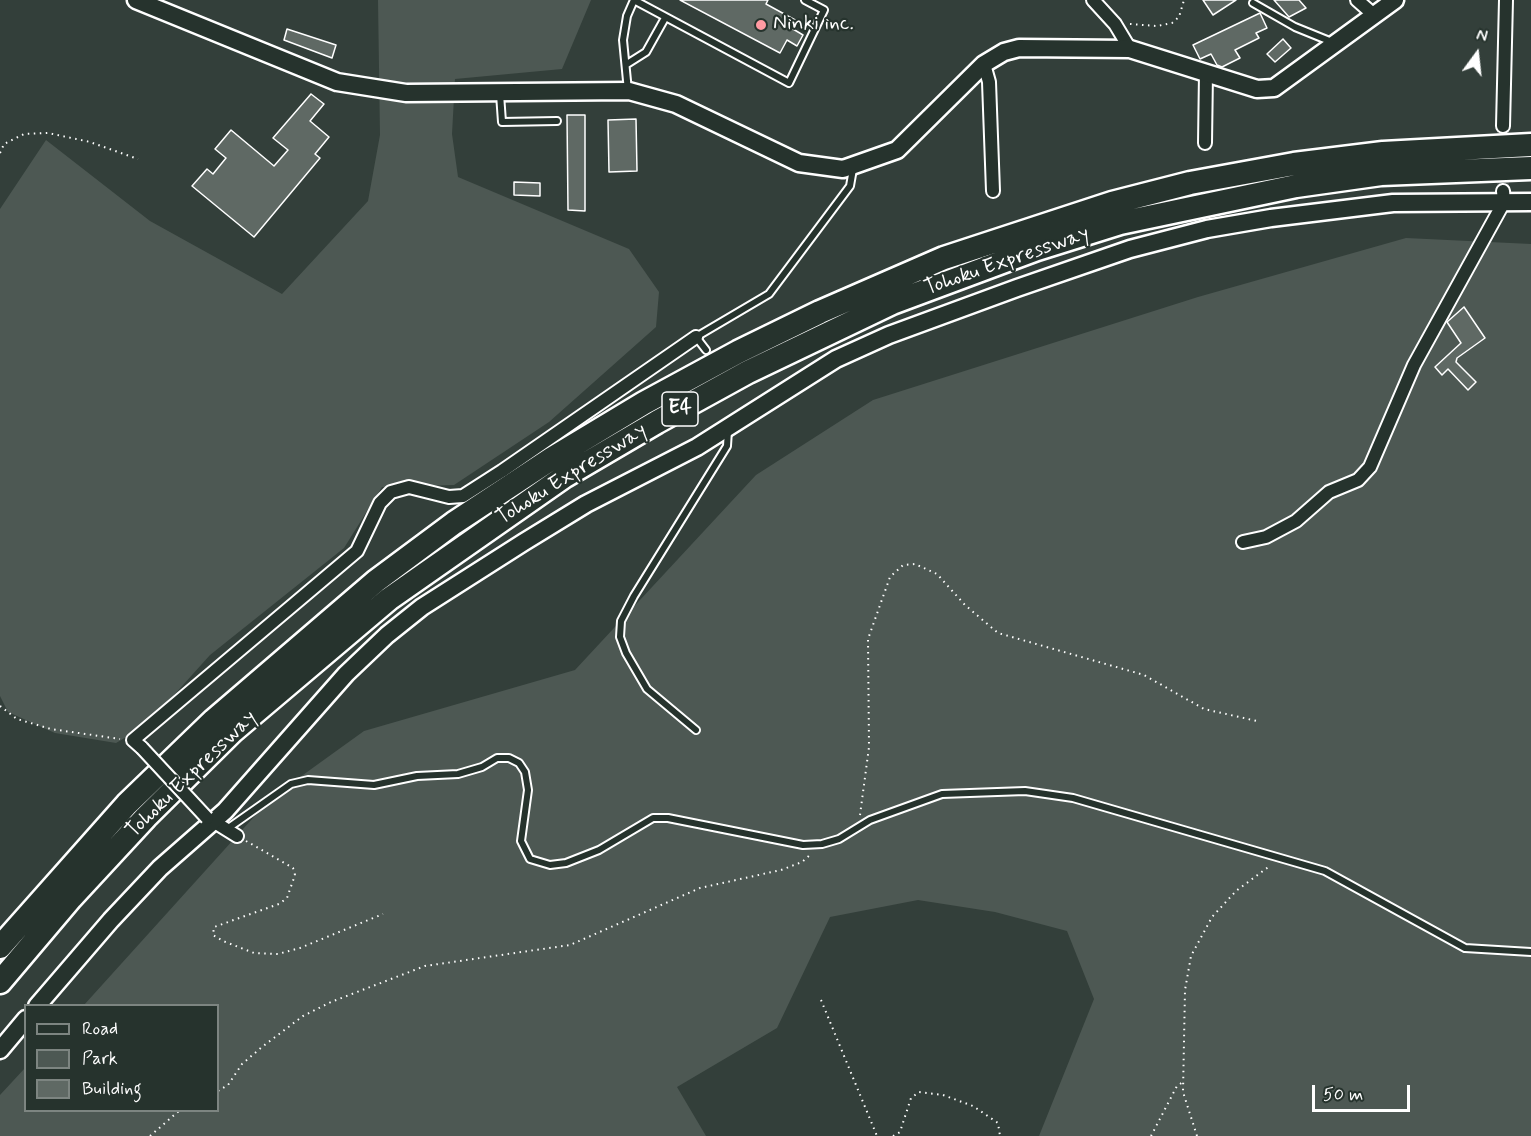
<!DOCTYPE html>
<style>
body{margin:0}
#map{position:relative;width:1531px;height:1136px;overflow:hidden;background:#333f3a;font-family:Mynerve,sans-serif}
canvas{display:block}
.legend{position:absolute;left:24px;top:1004px;width:195px;height:108px;box-sizing:border-box;background:#26332d;border:2px solid #7d8581;margin:0;padding:8px 10px;list-style:none;font-size:18px;color:#fff}
.legend li{display:flex;align-items:center;gap:12px;height:30px}
.legend b{width:30px;border:2px solid #7d8581}
.north{position:absolute;left:1447px;top:24px;width:60px;height:60px;-webkit-text-stroke:4px #26332d;paint-order:stroke;rotate:15deg;font-size:16px;font-weight:700;line-height:24px;text-align:center;color:#fff}
.north::after{content:'';display:block;margin:auto;width:21px;height:27px;background:#fff;clip-path:polygon(50% 0,100% 100%,50% 72%,0 100%)}
.scale{position:absolute;left:1312px;top:1085px;width:98px;height:27px;box-sizing:border-box;border:3px solid #fff;border-top:0;padding-left:8px;font-size:18px;line-height:21px;white-space:nowrap;color:#fff;-webkit-text-stroke:4px #26332d;paint-order:stroke}
</style>
<div id="map">
<canvas width="1531" height="1136"></canvas>
<ul class="legend">
<li><b style="height:8px;background:#26332d"></b>Road</li>
<li><b style="height:16px;background:#4d5853"></b>Park</li>
<li><b style="height:16px;background:#5f6964"></b>Building</li>
</ul>
<div class="north">N</div>
<div class="scale">50 m</div>
</div>
<script>
const ctx = document.querySelector('canvas').getContext('2d');
ctx.lineJoin = 'round';
function fill(path, color) { ctx.fillStyle = color; ctx.fill(path, 'evenodd'); }
const toPath = rows => new Path2D(rows.map(r => 'M' + r).join(''));
function stroke(path, color, width, dash) { ctx.strokeStyle = color; ctx.lineWidth = width; ctx.lineCap = dash ? 'butt' : 'round'; ctx.setLineDash(dash || []); ctx.stroke(path); }
function write(font, color, halo, rows, align = 'center') {
  ctx.font = font + ' Mynerve,sans-serif'; ctx.lineWidth = 4.5; ctx.setLineDash([]); ctx.textBaseline = 'middle'; ctx.strokeStyle = halo; ctx.fillStyle = color; for (const [text, x, y, turn = 0] of rows) {
    ctx.save(); ctx.translate(x, y); ctx.rotate((+turn || 0) * Math.PI / 180); ctx.textAlign = isNaN(turn) ? turn : align; if (halo) ctx.strokeText(text, 0, 0); ctx.fillText(text, 0, 0); ctx.restore();
  }
}
fill(toPath([
 [378,0,591,0,562,69,455,79,452,134,458,177,629,249,659,292,656,327,549,422,454,485,382,487,344,548,210,655,147,725,116,743,55,733,8,712,0,696,0,209,46,140,150,221,282,294,368,201,380,135],
 [1406,238,1531,244,1531,1136,1039,1136,1094,999,1067,931,995,912,918,900,830,917,777,1028,677,1087,706,1136,0,1136,0,1095,25,1068,26,1110,218,1110,218,1006,84,1005,271,798,364,731,575,670,756,475,873,400,1198,297]
]), '#4d5853');
const building = toPath([
 [680,0,768,0,766,4,797,21,793,29,803,35,797,46,787,40,780,53,680,0],
 [1203,0,1236,0,1213,15,1203,0],
 [1274,0,1299,0,1306,8,1289,17,1274,0],
 [1260,13,1267,28,1256,33,1259,38,1235,50,1240,58,1222,67,1217,65,1211,54,1200,59,1193,45,1260,13],
 [287,29,336,45,332,58,284,40,287,29],
 [1283,39,1291,48,1275,62,1267,54,1283,39],
 [311,94,324,104,310,121,329,137,315,154,320,158,254,237,192,186,207,169,213,174,226,158,215,149,231,130,274,166,288,150,273,138,311,94],
 [567,115,585,115,585,211,568,210,567,115],
 [636,119,637,171,609,172,608,120,636,119],
 [514,182,540,183,540,196,514,195,514,182],
 [1464,307,1485,338,1457,358,1456,362,1476,382,1468,390,1448,369,1442,375,1435,367,1461,343,1447,322,1464,307]
]);
fill(building, '#5f6964');
stroke(building, '#fff', 1.5);
stroke(toPath([
 [1503,126,1503,191]
]), '#47524e', 12, [12, 6]);
const lane = toPath([
 [634,0,789,83,824,10,805,0],
 [1253,3,1295,27,1332,42],
 [627,64,646,52,665,18],
 [628,91,623,40,627,16,634,0],
 [500,94,502,122,557,121],
 [706,350,696,337,769,294,850,186,853,169],
 [696,730,647,689,626,653,620,637,621,621,634,596,727,446,728,430],
 [227,829,291,784,308,780,374,785,417,776,458,774,482,767,497,758,509,758,519,763,525,772,528,790,521,841,530,859,550,865,566,863,599,850,653,818,668,818,803,845,822,844,839,839,870,820,942,794,1025,791,1073,798,1325,871,1465,948,1531,952]
]);
const street = toPath([
 [1093,0,1115,24,1130,49],
 [1357,0,1374,15],
 [984,64,989,82,993,191],
 [1503,126,1506,0],
 [1205,143,1206,73],
 [1243,542,1266,537,1296,521,1329,492,1358,480,1370,467,1414,365,1504,202,1503,191],
 [142,748,133,740,357,551,380,503,391,492,409,487,449,497,463,496,502,471,696,337],
 [208,818,237,836]
]);
const secondary = toPath([
 [136,0,337,82,406,93,629,91,676,104,799,163,843,169,897,150,984,64,1004,52,1019,48,1130,49,1257,89,1274,88,1395,0],
 [37,1006,111,920,160,868,225,811,346,674,387,635,422,607,524,542,586,504,697,447,836,359,889,335,1017,288,1130,249,1207,229,1271,218,1393,203,1531,202],
 [0,1050,26,1019]
]);
const highway = toPath([
 [0,947,127,804,214,720,376,581,454,523,551,459,644,403,738,352,820,312,944,258,1112,203,1190,183,1294,164,1383,153,1531,145],
 [0,982,71,898,146,817,233,731,389,599,565,476,657,422,748,372,892,303,1037,249,1120,223,1296,186,1381,174,1531,168]
]);
stroke(lane, '#fff', 10);
stroke(street, '#fff', 16);
stroke(secondary, '#fff', 21);
stroke(highway, '#fff', 27);
stroke(toPath([
 [1130,24,1157,26,1172,23,1179,17,1184,0],
 [0,153,4,144,24,134,48,133,90,142,138,159],
 [0,706,17,719,51,729,120,739],
 [860,815,869,747,868,639,890,577,903,565,915,564,937,574,965,605,998,633,1144,675,1204,709,1257,721],
 [246,841,293,868,295,875,287,898,279,904,214,927,213,935,223,941,254,953,278,954,300,948,383,914],
 [821,1000,877,1136],
 [218,1091,228,1085,242,1064,262,1047,303,1016,331,1002,425,966,570,945,700,888,781,870,802,862,811,854],
 [150,1136,180,1110],
 [893,1136,900,1132,911,1098,919,1092,943,1095,973,1106,998,1123,1000,1136],
 [1151,1136,1177,1086,1183,1082],
 [1197,1136,1183,1092,1185,990,1191,956,1212,917,1236,891,1271,865]
]), '#fff', 2, [1.5, 4.5]);
stroke(lane, '#26332d', 6);
stroke(street, '#26332d', 12);
stroke(secondary, '#26332d', 16);
stroke(highway, '#26332d', 22);
const streetBridge = toPath([
 [142,748,207,818]
]);
stroke(streetBridge, '#fff', 16, []);
stroke(streetBridge, '#26332d', 12);
for (const [x, y, r, color] of [
 [761,25,6,"#ff9aa2"]
]) { const dot = new Path2D(); dot.arc(x, y, r, 0, 2 * Math.PI); ctx.fillStyle = color; ctx.fill(dot); stroke(dot, '#26332d', 2); }
for (const [x, y, w] of [
 [680,409,36]
]) { const box = new Path2D(); box.roundRect(x - w / 2, y - 17, w, 34, 4.5); ctx.fillStyle = '#26332d'; ctx.fill(box); stroke(box, '#fff', 1.5); }
write('bold 20px', '#fff', null, [
 ["E4",680,409]
]);
write('21px', '#fff', '#26332d', [
 ["Ninki inc.",773,25]
], 'left');
write('21px', '#fff', '#26332d', [
 ["Tohoku Expressway",1007,262,-19],
 ["Tohoku Expressway",572,475,-32],
 ["Tohoku Expressway",192,775,-44]
]);
</script>
